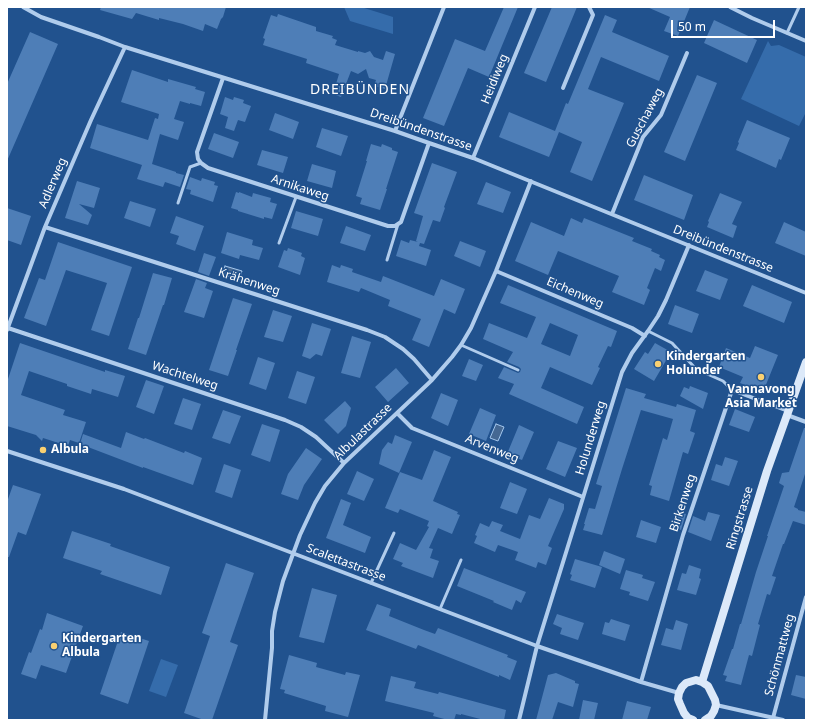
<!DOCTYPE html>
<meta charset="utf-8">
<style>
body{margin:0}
#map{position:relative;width:813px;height:727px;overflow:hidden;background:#21528e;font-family:"Noto Sans",sans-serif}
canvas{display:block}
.frame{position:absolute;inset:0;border:8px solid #fff;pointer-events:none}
.scale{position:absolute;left:671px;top:20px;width:104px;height:18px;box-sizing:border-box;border:2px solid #fff;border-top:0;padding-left:5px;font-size:12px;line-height:14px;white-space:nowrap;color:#fff;-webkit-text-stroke:3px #21528e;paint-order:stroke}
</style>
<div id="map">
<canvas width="813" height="727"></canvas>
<div class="frame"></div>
<div class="scale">50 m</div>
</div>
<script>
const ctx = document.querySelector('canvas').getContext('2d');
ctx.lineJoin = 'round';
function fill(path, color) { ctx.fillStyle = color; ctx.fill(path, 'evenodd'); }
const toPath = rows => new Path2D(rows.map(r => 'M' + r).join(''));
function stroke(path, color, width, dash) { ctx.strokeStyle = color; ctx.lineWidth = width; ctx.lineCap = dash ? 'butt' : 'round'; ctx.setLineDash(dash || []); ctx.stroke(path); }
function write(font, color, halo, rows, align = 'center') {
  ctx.font = font + ' "Noto Sans",sans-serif'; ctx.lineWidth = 3; ctx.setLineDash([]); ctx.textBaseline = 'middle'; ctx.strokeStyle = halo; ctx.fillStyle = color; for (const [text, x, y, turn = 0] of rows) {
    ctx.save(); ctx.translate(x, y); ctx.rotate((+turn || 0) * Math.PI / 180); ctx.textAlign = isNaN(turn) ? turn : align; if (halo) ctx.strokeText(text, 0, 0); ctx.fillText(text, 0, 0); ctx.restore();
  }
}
fill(toPath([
 [344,7,361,7,393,17,393,34,350,21],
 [768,41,771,46,779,45,806,57,806,112,799,126,741,99],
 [161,659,178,665,166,697,149,691]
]), '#356cab');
const water = toPath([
 [225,266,242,271,239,280,222,274,225,266],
 [496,424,504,427,498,441,490,438,496,424]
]);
fill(water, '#456893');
stroke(water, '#a4c7ed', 1);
fill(toPath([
 [101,7,226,7,223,17,221,19,217,29,205,24,203,31,183,24,159,18,159,20,136,13,132,19,100,10],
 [504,7,518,7,489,77,468,68,444,126,423,118,455,39,485,51],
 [552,7,577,7,546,82,524,73],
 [647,7,690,7,678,36,664,31,670,17],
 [278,14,316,27,316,31,333,36,332,38,337,40,335,45,358,52,358,51,365,53,370,51,374,57,383,60,386,51,395,54,385,89,374,86,376,80,369,78,366,69,358,74,351,71,341,97,333,94,339,74,306,63,307,59,263,45,265,39,263,38,271,15,277,17],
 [605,15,617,20,612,32,669,56,659,81,601,57,588,89,624,103,592,181,570,172,582,142,559,132,549,157,499,137,509,112,555,131,566,103,568,104],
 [714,20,757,40,747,63,704,43],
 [30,32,58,44,7,161,7,84],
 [132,70,168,82,168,79,196,87,195,89,205,92,201,106,190,103,190,104,180,101,174,119,184,122,178,140,160,134,152,164,176,172,176,173,184,175,180,187,165,182,163,187,137,179,142,165,90,148,97,124,148,140,155,118,158,119,159,114,121,102],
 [697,75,717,83,685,161,664,152],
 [225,97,233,100,234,97,244,100,243,103,251,106,245,122,238,120,234,131,225,128,228,117,220,114],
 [275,113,299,122,293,139,269,130],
 [747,120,790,138,781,160,779,159,776,168,736,150,739,143,738,142],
 [322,128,348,136,341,156,316,147],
 [214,133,239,142,233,158,208,149],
 [371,144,381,147,382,144,392,148,392,150,398,152,386,189,387,189,380,210,360,204,362,198,356,196,367,161,366,161],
 [262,150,288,157,283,173,257,165],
 [432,163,457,172,444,207,445,208,440,222,433,220,424,244,420,243,419,246,431,250,426,266,396,256,401,240,409,243,410,240,418,242,416,241,423,216,414,213],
 [312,164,336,171,332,188,307,181],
 [644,175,693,195,684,220,634,200],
 [190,177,201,181,202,178,215,182,214,185,218,186,213,202,190,194,191,190,186,189],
 [77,181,100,188,94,208,79,204,92,215,88,225,65,218],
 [486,182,511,192,503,213,477,204],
 [236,192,239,193,239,192,252,197,253,193,271,198,270,202,277,204,272,219,264,217,264,219,238,211,238,210,231,208],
 [720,193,742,202,732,224,737,226,733,238,707,227,709,222,708,221],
 [130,201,156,209,150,227,124,218],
 [7,208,31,216,21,245,7,240],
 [296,211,323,219,318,236,291,228],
 [176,216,204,226,195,251,176,244,179,236,170,233],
 [571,218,582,223,584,218,634,238,632,241,652,249,651,251,660,255,659,257,665,260,661,271,655,268,647,288,650,290,644,305,612,292,619,276,558,251,548,275,515,261,531,222,564,236],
 [784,222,806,232,806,256,775,243],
 [346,226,371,235,365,251,340,243],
 [227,232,253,240,252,245,263,248,259,260,240,255,239,259,221,253],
 [460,241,486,251,480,267,454,256],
 [58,242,132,267,109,336,91,330,107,283,66,270,46,326,24,318,39,278,45,280],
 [288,248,302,253,301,256,305,258,300,275,278,267,284,250,287,251],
 [204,253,216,257,209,276,198,272],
 [332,265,340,268,341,265,353,269,352,272,381,282,383,276,434,296,441,279,465,289,455,314,444,309,429,347,412,340,421,319,388,306,390,300,361,288,359,292,327,282],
 [705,270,728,279,720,300,696,291],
 [153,273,172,278,164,305,163,305,146,355,128,349,138,318,139,318],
 [196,279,207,283,205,288,213,291,204,318,184,312],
 [508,285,617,331,611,347,608,346,598,367,600,368,592,385,550,367,541,388,584,407,577,424,509,394,514,384,498,378,504,367,518,373,520,372,521,369,519,367,507,362,513,352,483,339,489,323,527,338,536,317,500,303],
 [550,323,578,335,570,356,541,344],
 [752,285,792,302,784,323,743,306],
 [233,298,252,304,236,350,237,350,228,376,209,370],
 [675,305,699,314,692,333,668,324],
 [273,310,292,316,283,342,264,337],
 [312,323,331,329,322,356,316,354,310,359,302,356],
 [352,336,371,342,360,378,341,373],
 [20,343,105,372,105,370,125,376,118,397,92,389,91,394,67,386,67,384,29,371,21,395,65,410,63,415,86,422,79,443,70,440,68,446,43,438,42,441,36,435,7,426,7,382],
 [655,343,671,352,654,381,634,369,645,352,648,354],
 [755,346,778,355,763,392,740,383,743,377,719,367,726,348,750,358],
 [258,357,275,363,266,390,249,384],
 [469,359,483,365,476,381,462,376],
 [396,368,409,383,388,402,375,387],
 [297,371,315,377,306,404,288,398],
 [146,380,164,386,154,414,136,407],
 [690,386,708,393,703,409,680,396,684,387,689,389],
 [626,388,646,394,644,398,676,407,677,404,696,410,690,431,695,433,688,454,683,452,669,501,650,495,652,486,649,485,663,438,667,440,673,419,641,410,622,469,602,535,583,530,585,524,584,524,589,508,595,509,602,486,596,484],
 [441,393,458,400,448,426,431,418],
 [183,398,201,404,192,430,174,424],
 [345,401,351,408,346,426,338,434,324,420],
 [480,408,496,415,486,441,469,434],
 [735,409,755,417,749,432,729,425],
 [223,410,241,416,230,444,212,438],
 [262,424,280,430,270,462,251,455],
 [519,425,534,432,522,460,507,454],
 [804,428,806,428,806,471,794,507,798,509,798,510,806,512,806,525,793,521,784,544,783,544,772,576,776,577,770,595,767,594,758,624,760,625,752,656,749,655,741,685,725,681,727,676,723,675,732,649,733,649,740,624,741,624,756,572,768,536,767,536,784,486,779,483,782,473,789,472],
 [126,432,144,439,145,438,184,453,185,451,202,458,193,485,143,467,143,468,80,444,83,434,121,448],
 [395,435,412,442,399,473,379,464,382,450,388,442,392,444],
 [558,441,577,448,565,477,546,469],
 [306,448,322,459,304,485,298,500,281,494,288,474],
 [434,450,451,457,433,501,458,512,457,514,460,515,452,534,438,528,429,548,433,549,430,558,439,561,433,578,401,566,403,563,393,559,400,543,416,550,429,527,427,526,429,521,400,509,398,513,385,508,400,472,422,480],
 [725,457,738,461,729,486,711,480,716,464,722,466],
 [224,464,241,470,232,498,215,492],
 [357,471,374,479,364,501,347,494],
 [510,482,527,489,517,514,500,508],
 [13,485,41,494,26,535,18,532,9,557,7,557,7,502],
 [549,498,564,504,564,509,548,546,552,548,546,565,538,562,536,568,515,560,518,552,498,545,495,552,474,543,477,536,475,535,480,523,489,527,492,521,503,525,500,531,520,539,529,515,540,519],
 [341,499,351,503,343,525,371,537,365,553,326,538],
 [678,511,686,514,681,530,672,527],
 [708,512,720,515,711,541,688,532,693,516,705,521],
 [641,520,661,527,656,543,636,537],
 [72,531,111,544,110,546,170,567,161,595,100,574,102,571,63,558],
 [604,551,625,559,620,574,599,565],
 [575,559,602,567,595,588,570,580,572,575,570,574],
 [226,563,254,573,230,642,238,645,212,720,204,720,184,713,210,636,202,633],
 [689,565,701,569,699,578,701,579,696,595,677,590,682,573,686,574],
 [464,568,526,592,521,603,516,600,512,610,493,602,494,601,457,586],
 [626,570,643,575,642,578,655,582,648,601,629,595,630,592,620,589],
 [312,588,337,595,324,643,299,637],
 [377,604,391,609,389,616,424,630,435,634,438,628,508,655,507,657,517,661,510,680,499,675,499,677,418,645,416,649,366,630],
 [47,613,83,626,66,673,41,665,36,679,21,674,29,652,31,653,40,629,42,630],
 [557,614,584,623,578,640,560,634,562,628,553,624],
 [611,619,630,625,625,641,602,634,605,622,609,623],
 [676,620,688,624,681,650,661,645,666,628,673,630],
 [121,632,149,641,128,704,100,694],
 [289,655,317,663,316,667,345,675,346,672,360,675,348,717,325,711,326,706,284,693,285,690,280,689],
 [556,673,575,681,575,683,579,684,573,707,558,702,552,720,536,720,548,675],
 [796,675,806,677,806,699,791,695],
 [391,676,416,682,414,688,438,694,439,692,506,710,504,720,484,720,461,714,461,715,456,714,454,720,448,720,433,716,434,713,385,701],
 [583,700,598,703,594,720,579,720],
 [627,701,651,707,647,720,622,720]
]), '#4e7eb7');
stroke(toPath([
 [787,33,799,7],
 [178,203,190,167,201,163],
 [279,243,296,197],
 [387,260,398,224],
 [648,331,672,343,696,369,723,381,732,390],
 [461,345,518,370],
 [371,583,394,533],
 [440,609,461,560]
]), '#b0ccec', 3);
stroke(toPath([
 [23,7,41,17,99,37,125,47,395,131,429,143,473,158,806,293],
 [730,7,752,18,806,41],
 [223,78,197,152,198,159,201,163,208,168,388,226,395,226,401,222,429,143],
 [563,88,593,15,589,7],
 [395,131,444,7],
 [473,158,535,7],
 [612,214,643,137,661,115,687,53],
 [45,227,367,330,385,337,403,349,414,359,432,380],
 [496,271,632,328,645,336],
 [8,328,285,420,301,427,316,437,344,463],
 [7,330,45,227,91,120,125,47],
 [397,413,412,428,583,497],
 [787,415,806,422],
 [7,451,124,489,537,646,641,682,679,693],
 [641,682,683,535,732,390,788,411],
 [716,705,783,720],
 [773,718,806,597],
 [265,720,272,648,272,631,275,612,283,581,293,554,300,535,315,503,325,486,344,463,432,380,452,357,461,345,471,328,496,271,531,181],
 [519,720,537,646,622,372,632,353,648,331,658,316,666,300,689,245]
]), '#b0ccec', 4);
stroke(toPath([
 [702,682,767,471,806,362],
 [693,720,688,718,684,713,680,704,678,699,679,693,682,687,686,683,696,680,702,682,708,686,715,700,716,705,714,711,711,716,705,720]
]), '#dce9f9', 8);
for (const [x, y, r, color] of [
 [658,364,4,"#f9d071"],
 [761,377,4,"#f9d071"],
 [43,450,4,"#f9d071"],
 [54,646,4,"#f9d071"]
]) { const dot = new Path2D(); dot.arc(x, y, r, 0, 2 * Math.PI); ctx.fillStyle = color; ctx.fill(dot); stroke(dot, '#21528e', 1.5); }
write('12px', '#fff', '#21528e', [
 ["Heidiweg",495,79,-68],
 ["Guschaweg",645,118,-62],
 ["Dreibündenstrasse",421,130,19],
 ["Adlerweg",53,183,-67],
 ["Arnikaweg",300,188,18],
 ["Dreibündenstrasse",723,249,22],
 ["Krähenweg",249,282,18],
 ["Eichenweg",575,293,23],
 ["Wachtelweg",185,376,18],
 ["Albulastrasse",363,432,-44],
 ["Holunderweg",591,438,-73],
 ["Arvenweg",492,449,22],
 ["Birkenweg",683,503,-72],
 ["Ringstrasse",740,518,-73],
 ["Scalettastrasse",346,563,21],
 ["Schönmattweg",780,655,-75]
]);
write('bold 12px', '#fff', '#21528e', [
 ["Kindergarten",666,357],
 ["Holunder",666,371],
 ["Vannavong",761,390,"center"],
 ["Asia Market",761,404,"center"],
 ["Albula",51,450],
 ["Kindergarten",62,639],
 ["Albula",62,653]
], 'left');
ctx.letterSpacing = '1px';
write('14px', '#fff', '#21528e', [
 ["DREIBÜNDEN",360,90]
]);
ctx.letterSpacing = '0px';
</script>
